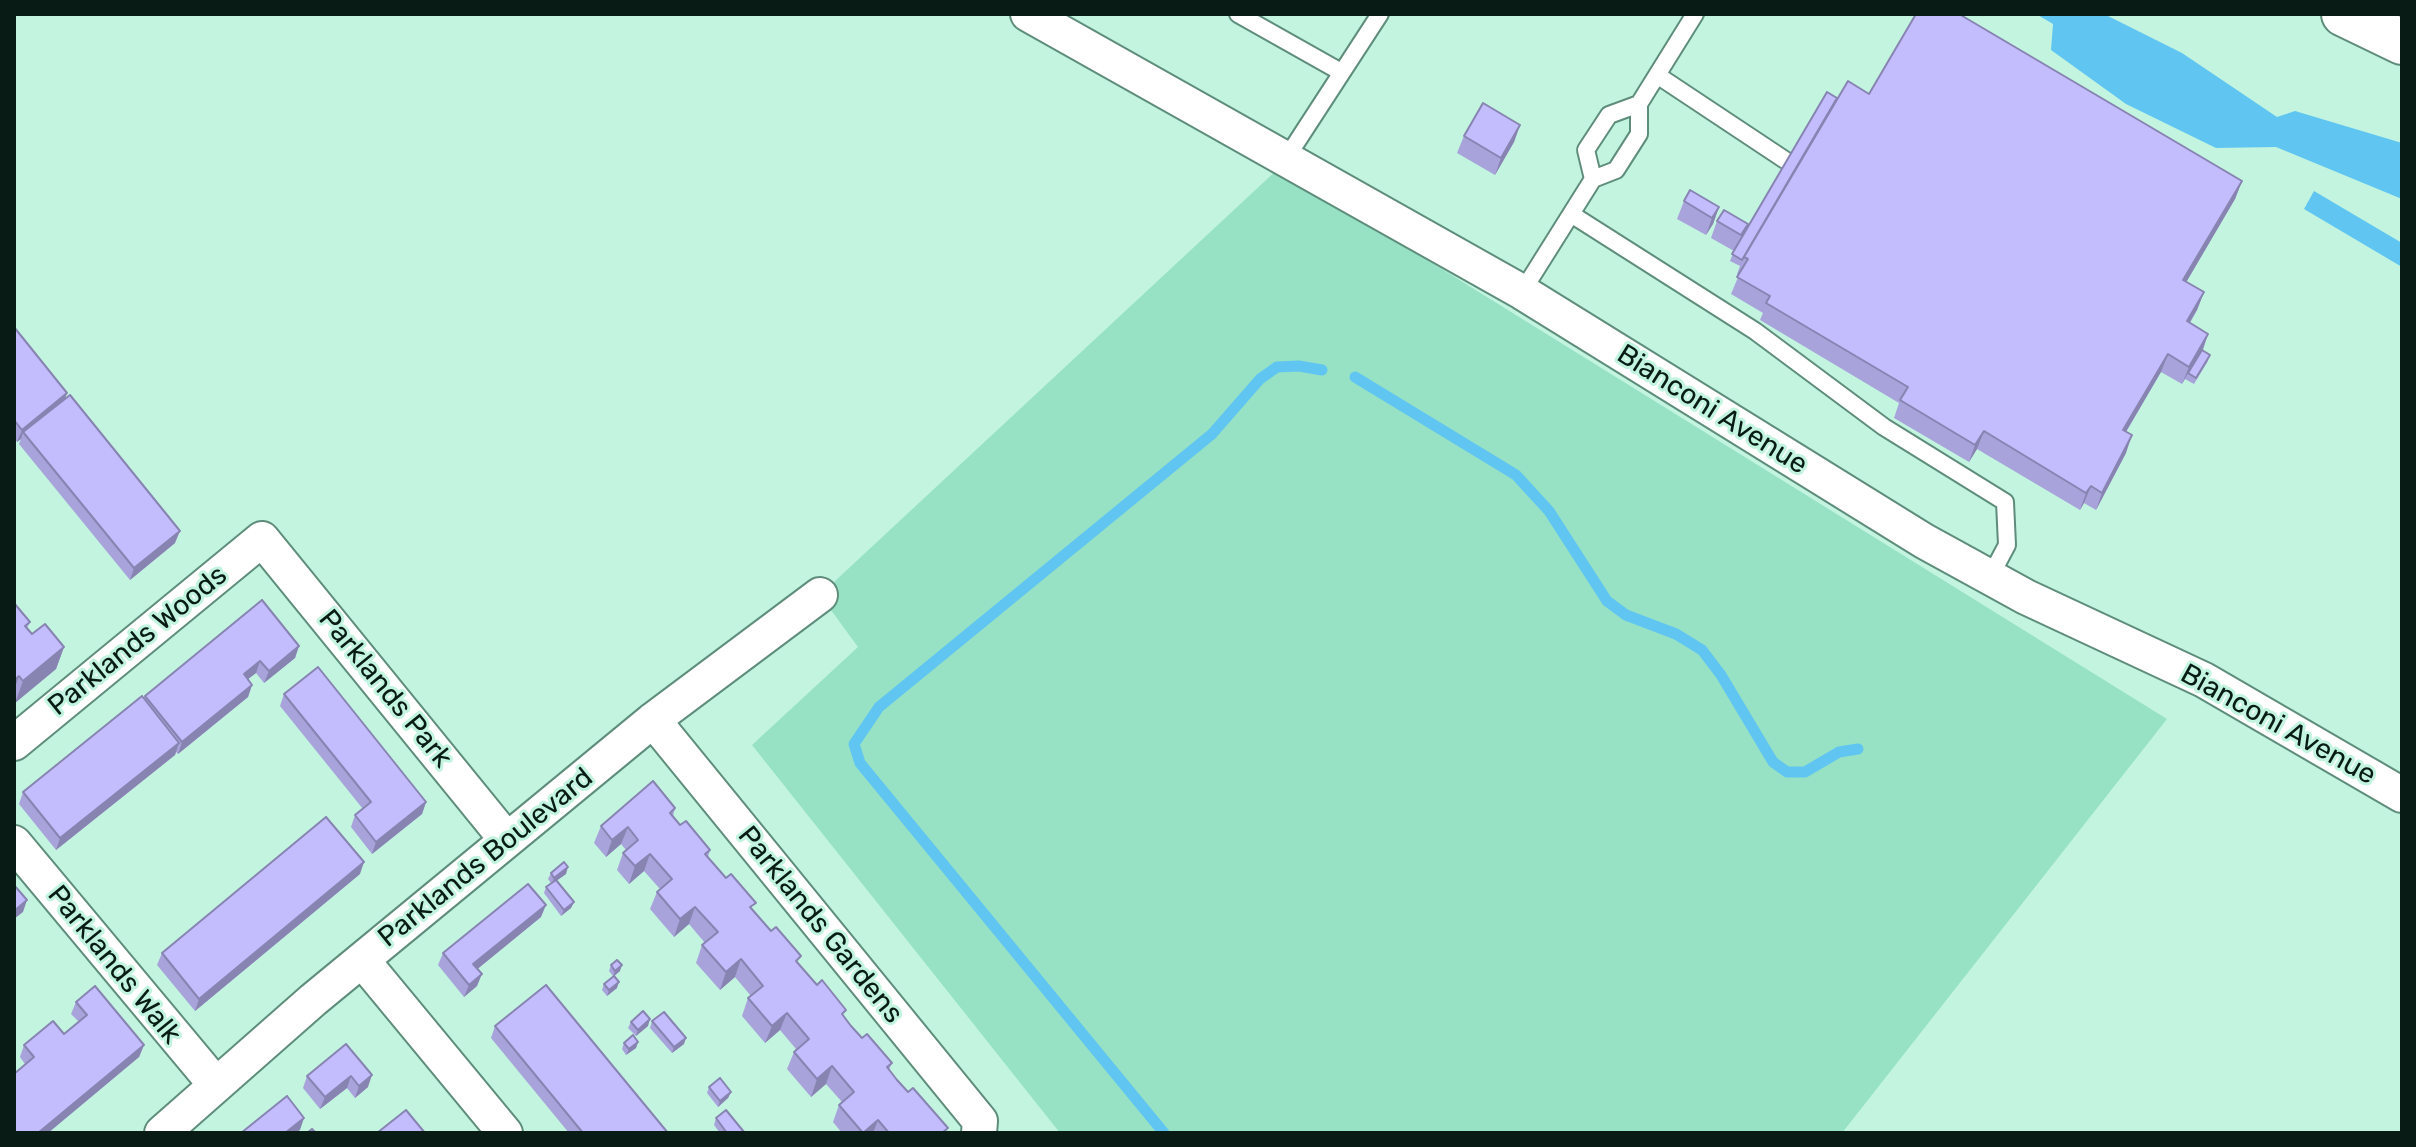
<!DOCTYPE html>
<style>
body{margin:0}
#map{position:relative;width:2416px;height:1147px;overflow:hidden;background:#c2f4e0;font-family:Rubik,sans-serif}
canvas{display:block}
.frame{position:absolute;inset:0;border:16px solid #081c15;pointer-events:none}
</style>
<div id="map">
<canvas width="2416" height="1147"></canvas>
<div class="frame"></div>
</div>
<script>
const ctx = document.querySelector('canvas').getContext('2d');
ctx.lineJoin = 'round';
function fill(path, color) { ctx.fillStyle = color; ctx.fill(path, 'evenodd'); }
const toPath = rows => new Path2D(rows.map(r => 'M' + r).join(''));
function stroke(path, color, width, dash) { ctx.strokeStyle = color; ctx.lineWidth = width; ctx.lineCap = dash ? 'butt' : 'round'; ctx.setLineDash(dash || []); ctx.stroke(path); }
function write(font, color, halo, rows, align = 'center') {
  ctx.font = font + ' Rubik,sans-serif'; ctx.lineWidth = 6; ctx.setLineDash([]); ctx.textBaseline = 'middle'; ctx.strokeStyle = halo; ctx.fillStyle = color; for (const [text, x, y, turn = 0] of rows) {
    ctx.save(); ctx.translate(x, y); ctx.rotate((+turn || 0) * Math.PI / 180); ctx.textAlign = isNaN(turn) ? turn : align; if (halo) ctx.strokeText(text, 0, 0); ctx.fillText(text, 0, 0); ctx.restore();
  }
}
fill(toPath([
 [1279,168,2167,719,1842,1133,1060,1133,752,745,858,647,820,595]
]), '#97e2c5');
fill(toPath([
 [2036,14,2104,14,2182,53,2277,117,2295,111,2402,143,2402,199,2276,147,2216,148,2126,104,2051,50,2053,24],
 [2314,191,2402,243,2402,267,2304,209]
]), '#60c6f1');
stroke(toPath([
 [1355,377,1516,475,1549,511,1607,601,1626,615,1676,634,1702,650,1721,675,1773,762,1787,772,1805,772,1839,752,1858,749],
 [1164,1133,860,763,854,744,879,707,1212,434,1260,379,1277,367,1299,366,1322,370]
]), '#60c6f1', 11);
const service = toPath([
 [1238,14,1341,72],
 [1657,75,1785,160],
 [1287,157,1380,14],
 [1593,179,1586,150,1609,115,1639,104],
 [1571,214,1755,331,1884,427,2005,502,2007,545,1990,577],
 [1522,292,1593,179,1616,170,1639,134,1639,104,1695,14]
]);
const minor = toPath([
 [1028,14,1522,292,1924,541,2026,597,2204,680,2402,795],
 [653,720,980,1121,979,1133],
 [14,743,262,539,507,840],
 [14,843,216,1085],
 [362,960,505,1133],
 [162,1133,313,1000,653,720,820,595]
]);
const trunk = toPath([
 [2344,14,2402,42]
]);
stroke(service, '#5f8d7c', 20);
stroke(minor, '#5f8d7c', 38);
stroke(trunk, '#5f8d7c', 48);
stroke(service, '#fff', 16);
stroke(minor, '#fff', 34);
stroke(trunk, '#fff', 44);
fill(toPath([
 [1869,94,2242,181,2235,199,2186,282,2204,292,2197,310,2190,323,2208,334,2203,350,2208,361,2194,384,2185,379,2182,384,2161,372,2126,432,2126,453,2096,510,2084,503,2080,510,1977,449,1969,462,1894,418,1899,403,1760,320,1763,313,1731,294,1739,275,1737,274,1740,266,1730,261,1734,251,1711,238,1717,221,1748,224,1744,233,1837,98],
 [1520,125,1514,142,1495,175,1457,153,1464,136],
 [1684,201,1719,207,1713,224,1706,235,1677,219],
 [14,327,67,393,65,398,175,543,130,580,19,444,21,439,17,442,14,438],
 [14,603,30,622,27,628,32,634,64,647,56,669,15,703,14,701],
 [299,646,295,658,264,683,256,673,248,679,252,685,248,697,178,754,176,752,175,755,56,850,19,804,23,792,144,698,145,696],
 [284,694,426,802,422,814,372,854,351,827,355,815,363,809,280,706],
 [675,808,673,816,680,825,710,850,708,857,862,1038,892,1063,889,1070,946,1133,842,1133,833,1122,839,1105,842,1102,826,1084,811,1097,787,1069,794,1052,796,1049,780,1030,765,1043,742,1016,748,998,751,996,735,977,720,990,696,963,702,945,705,943,689,924,674,937,650,909,657,892,660,889,644,871,629,884,617,870,623,853,626,850,621,844,606,857,594,843,601,826],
 [551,873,566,874,556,881,574,902,571,908,561,916,544,893,546,887,551,883,548,879],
 [360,874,195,1011,157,965,162,953],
 [541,917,477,969,477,986,464,997,438,965,443,953],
 [611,965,620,971,614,976,617,988,607,996,602,990,604,984,613,976,609,971],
 [76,1002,144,1045,139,1057,48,1133,14,1133,25,1064,20,1057,24,1045,64,1034,79,1022,71,1014],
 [652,1021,684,1044,672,1053,650,1028],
 [631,1022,648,1026,636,1036,628,1028],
 [495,1026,668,1133,569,1133,491,1038],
 [638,1042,636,1048,626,1055,622,1049,624,1043],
 [346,1044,368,1087,355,1098,347,1088,320,1109,303,1088,307,1076],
 [709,1087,731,1092,728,1098,718,1107,707,1093],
 [716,1118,744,1133,720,1133,714,1125]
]), '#a8a3da');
fill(toPath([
 [1520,125,1514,142,1495,175,1501,158],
 [2242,181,2235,199,2177,298,2183,280],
 [1719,207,1713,224,1706,235,1712,218],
 [2204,292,2197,310,2180,338,2187,321],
 [2208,334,2202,351,2188,373,2182,384,2189,367],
 [2168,354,2161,372,2117,447,2123,430],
 [67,393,63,405,23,432,21,439,17,442,22,430],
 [1984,431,1977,449,1969,462,1975,445],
 [2132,435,2126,453,2096,510,2102,493],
 [2091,486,2084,503,2080,510,2086,493],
 [180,531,175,543,130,580,134,568],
 [299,646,295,658,264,683,269,671],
 [64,647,56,669,15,703,23,681],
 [260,661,256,673,239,686,244,674],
 [19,676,14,690,14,680],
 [252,685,248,697,178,754,182,742],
 [179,743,175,755,56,850,60,838],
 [426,802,422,814,372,854,376,842],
 [628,827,621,844,606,857,612,840],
 [650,854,644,871,629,884,635,866],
 [364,862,360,874,195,1011,199,999],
 [568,867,566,874,552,884,554,878],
 [27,900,23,912,14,919,14,911],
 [574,902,571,908,561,916,564,910],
 [546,905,541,917,469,976,473,964],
 [695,907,689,924,674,937,680,919],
 [741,959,735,977,720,990,726,972],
 [622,965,620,971,613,977,615,971],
 [482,974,477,986,464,997,469,985],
 [619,982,617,988,607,996,609,990],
 [787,1013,780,1030,765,1043,772,1026],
 [650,1019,648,1026,636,1036,638,1030],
 [686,1038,684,1044,672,1053,674,1047],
 [638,1042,636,1048,626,1055,629,1049],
 [144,1045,139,1057,48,1133,38,1133],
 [832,1066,826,1084,811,1097,817,1079],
 [372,1075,368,1087,355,1098,359,1086],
 [351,1076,347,1088,320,1109,325,1097],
 [731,1092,728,1098,718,1107,720,1101],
 [304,1118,300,1130,295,1133,285,1133],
 [878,1120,873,1133,862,1133]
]), '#8884b2');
const building = toPath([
 [1916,14,1959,14,2242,181,2183,280,2204,292,2187,321,2208,334,2189,367,2168,354,2123,430,2132,435,2102,493,2091,486,2086,493,1984,431,1975,445,1900,400,1908,387,1766,303,1770,296,1737,277,1748,259,1744,257,1848,81,1869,94,1916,14],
 [1827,92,1837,98,1742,260,1732,254,1827,92],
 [1483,103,1520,125,1501,158,1464,136,1483,103],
 [1690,190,1719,207,1712,218,1684,201,1690,190],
 [1724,210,1748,224,1741,235,1717,221,1724,210],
 [14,327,67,393,22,430,14,420,14,327],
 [2202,350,2210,355,2196,378,2188,373,2202,350],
 [70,395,180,531,134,568,23,432,70,395],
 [262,600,299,646,269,671,260,661,244,674,252,685,182,742,145,696,262,600],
 [14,603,30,622,25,626,32,634,45,624,64,647,23,681,19,676,14,680,14,603],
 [318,667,426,802,376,842,355,815,371,802,284,694,318,667],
 [142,696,179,743,60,838,23,792,142,696],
 [653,781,675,808,670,813,680,825,686,821,710,850,705,854,726,878,731,874,756,903,750,907,771,931,776,927,801,956,796,961,817,985,822,980,846,1010,842,1014,851,1026,862,1038,867,1034,892,1063,887,1067,897,1080,908,1092,913,1088,948,1128,942,1133,889,1133,878,1120,863,1133,839,1105,854,1092,832,1066,817,1079,794,1052,809,1039,787,1013,772,1026,748,998,763,986,741,959,726,972,702,945,718,932,695,907,680,919,657,892,672,879,650,854,635,866,623,853,638,840,628,827,612,840,601,826,653,781],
 [326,817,364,862,199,999,162,953,326,817],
 [564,862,568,867,554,878,551,873,564,862],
 [556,880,574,902,564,910,546,887,556,880],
 [528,884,546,905,473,964,482,974,469,985,443,953,528,884],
 [14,885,27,900,14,911,14,885],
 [617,960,622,965,615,971,611,965,617,960],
 [614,976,619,982,609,990,604,984,614,976],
 [546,985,668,1133,583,1133,495,1026,546,985],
 [95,986,144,1045,38,1133,14,1133,14,1074,34,1057,24,1045,53,1021,64,1034,87,1015,76,1002,95,986],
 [643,1011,650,1019,638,1030,631,1022,643,1011],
 [664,1012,686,1038,674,1047,652,1021,664,1012],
 [633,1035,638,1042,629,1049,624,1043,633,1035],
 [346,1044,372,1075,359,1086,351,1076,325,1097,307,1076,346,1044],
 [720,1078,731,1092,720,1101,709,1087,720,1078],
 [287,1096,304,1118,285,1133,241,1133,287,1096],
 [406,1110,425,1133,377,1133,406,1110],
 [726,1110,744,1132,743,1133,727,1133,716,1118,726,1110],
 [312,1129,316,1133,307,1133,312,1129]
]);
fill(building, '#c3bdfe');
stroke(building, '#8884b2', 2);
write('28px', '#081c15', '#c2f4e0', [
 ["Bianconi Avenue",1712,410,32],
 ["Parklands Woods",138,641,-39],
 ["Parklands Park",385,689,51],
 ["Bianconi Avenue",2278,725,29],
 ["Parklands Boulevard",486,858,-39],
 ["Parklands Gardens",820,925,51],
 ["Parklands Walk",114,965,51]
]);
</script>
